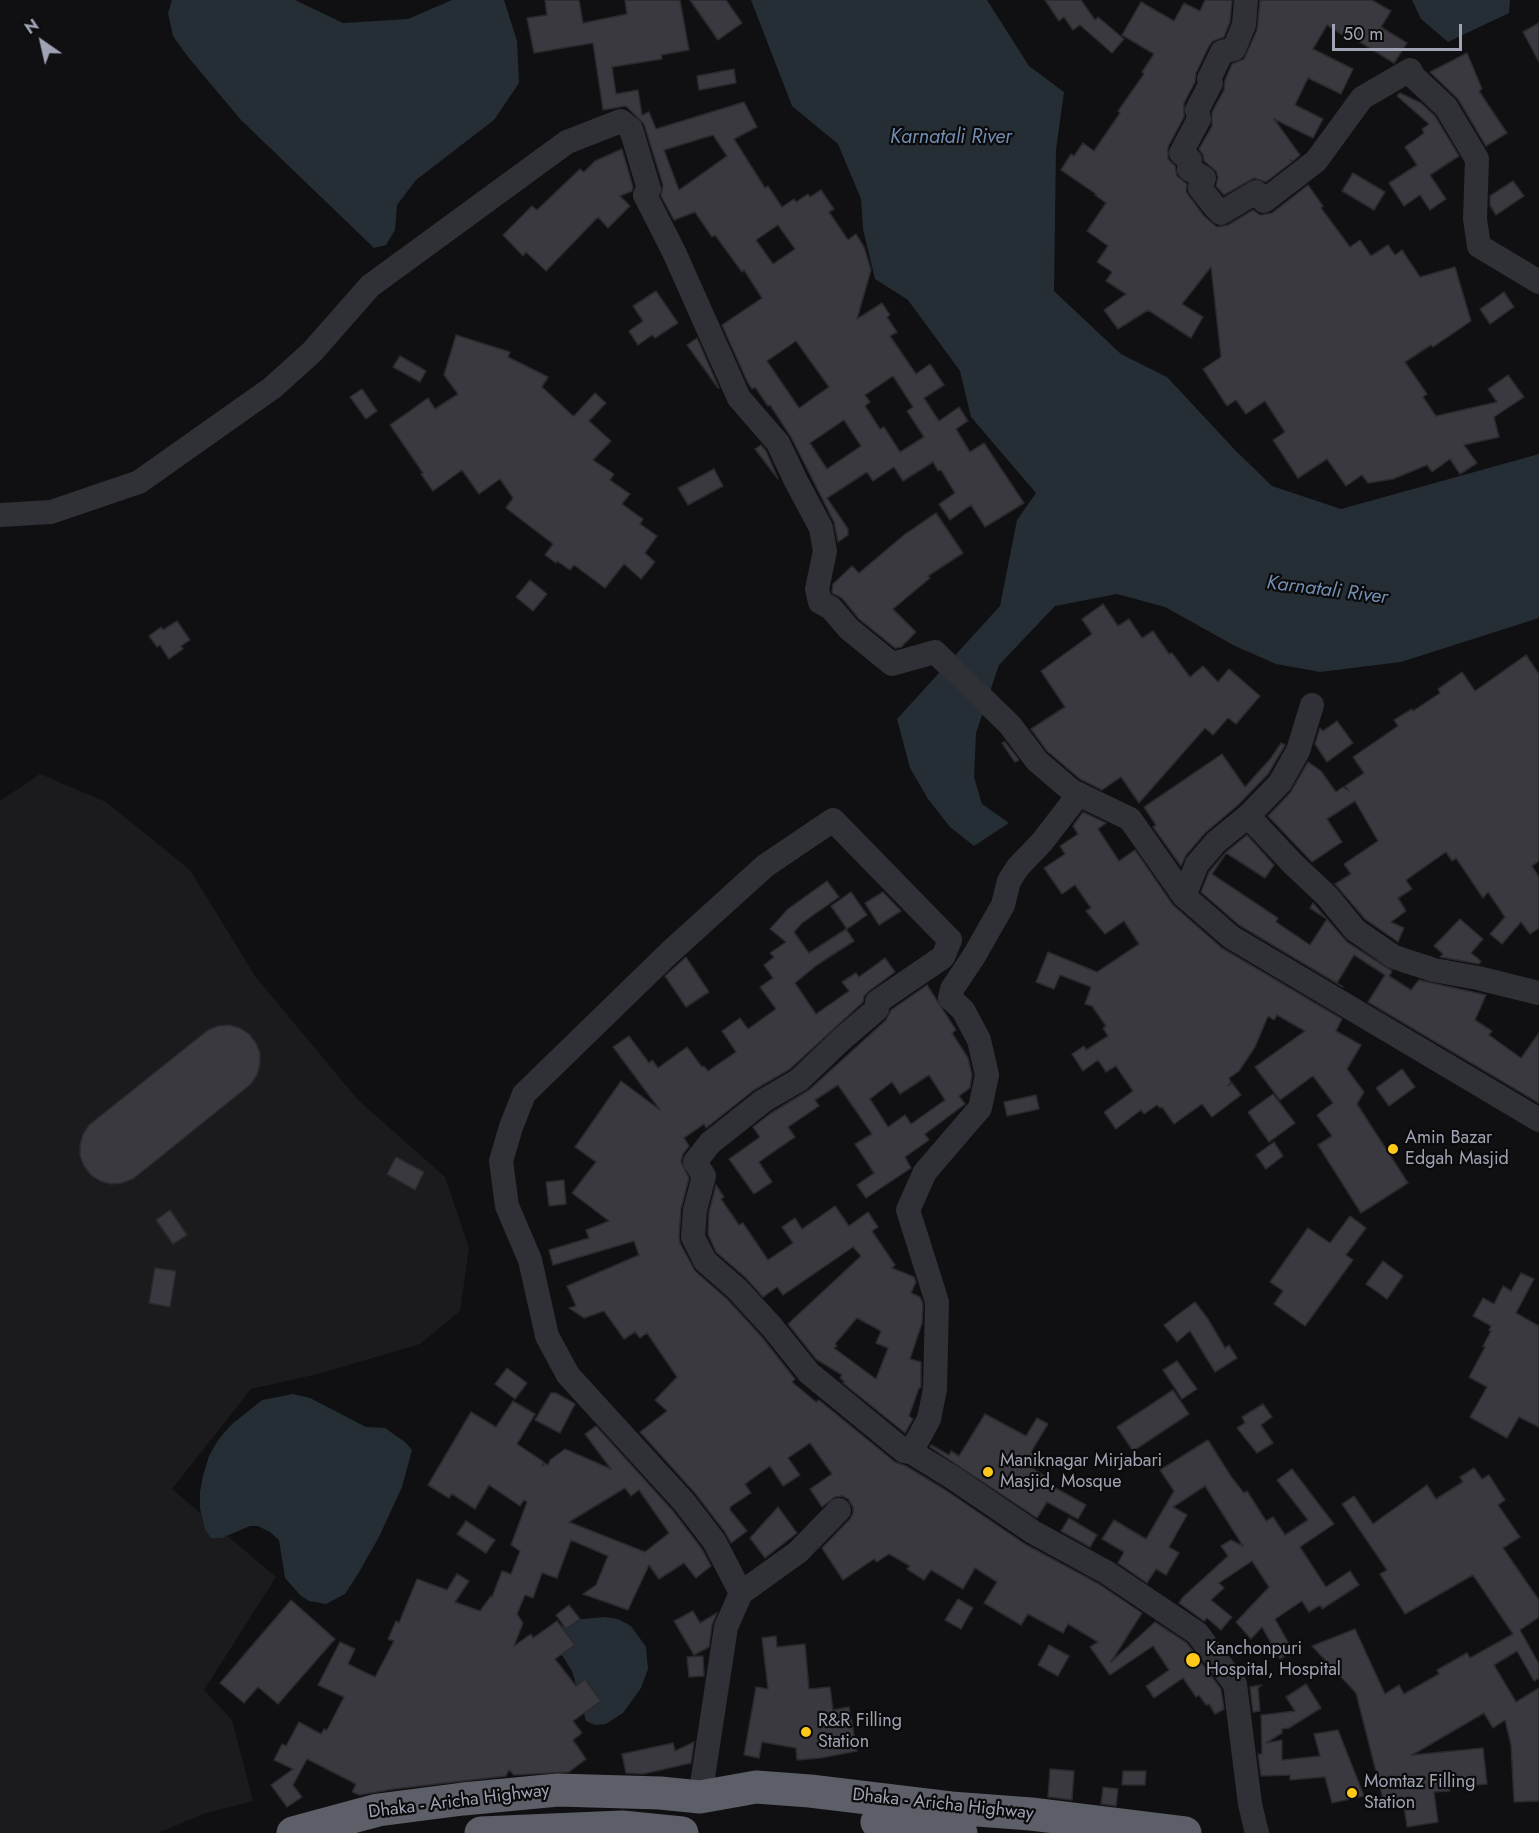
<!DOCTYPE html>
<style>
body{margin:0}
#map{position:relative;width:1539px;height:1833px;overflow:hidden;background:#100f11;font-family:Jost,sans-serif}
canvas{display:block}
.north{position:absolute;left:12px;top:12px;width:60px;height:60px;-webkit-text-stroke:4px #0b0b0c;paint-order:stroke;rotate:326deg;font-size:16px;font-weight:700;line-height:24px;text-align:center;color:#9fa3b3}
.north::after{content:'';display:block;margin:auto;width:21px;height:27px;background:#9fa3b3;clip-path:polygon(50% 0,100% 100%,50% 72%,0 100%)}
.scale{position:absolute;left:1332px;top:24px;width:130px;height:27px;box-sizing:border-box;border:3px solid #9fa3b3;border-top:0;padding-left:8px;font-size:18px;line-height:21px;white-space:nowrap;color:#9fa3b3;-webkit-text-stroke:4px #0b0b0c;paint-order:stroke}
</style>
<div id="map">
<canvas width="1539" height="1833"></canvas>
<div class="north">N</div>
<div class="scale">50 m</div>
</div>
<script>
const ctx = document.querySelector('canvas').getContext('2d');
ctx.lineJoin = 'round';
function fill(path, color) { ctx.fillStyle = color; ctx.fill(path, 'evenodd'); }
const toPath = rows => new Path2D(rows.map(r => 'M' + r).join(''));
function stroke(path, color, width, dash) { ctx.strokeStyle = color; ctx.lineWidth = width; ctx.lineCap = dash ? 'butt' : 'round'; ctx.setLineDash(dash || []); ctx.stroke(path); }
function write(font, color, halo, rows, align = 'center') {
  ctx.font = font + ' Jost,sans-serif'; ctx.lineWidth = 4.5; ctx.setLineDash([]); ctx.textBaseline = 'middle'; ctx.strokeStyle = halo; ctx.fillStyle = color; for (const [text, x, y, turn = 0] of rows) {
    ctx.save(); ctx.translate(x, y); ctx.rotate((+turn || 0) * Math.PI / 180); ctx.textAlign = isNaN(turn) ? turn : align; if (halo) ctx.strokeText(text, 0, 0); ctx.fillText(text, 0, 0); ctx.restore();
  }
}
fill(toPath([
 [40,774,106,802,190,870,255,976,358,1100,445,1177,469,1248,460,1311,420,1344,318,1374,251,1389,172,1489,276,1577,204,1690,232,1720,253,1801,206,1813,158,1833,0,1833,0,801]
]), '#1b1b1e');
fill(toPath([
 [172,0,295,0,343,23,408,19,452,0,504,0,517,41,519,83,494,120,416,180,397,205,395,230,386,245,374,248,241,120,188,57,173,36,168,13],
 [751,0,987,0,1029,66,1064,92,1056,150,1054,291,1121,354,1167,377,1235,450,1272,486,1341,509,1539,454,1539,618,1401,662,1320,672,1276,664,1235,646,1165,607,1117,594,1055,606,999,665,976,733,974,777,982,804,1009,823,974,846,950,827,928,799,910,768,897,719,1000,606,1017,520,1036,493,971,417,960,371,908,300,875,279,863,229,861,199,838,144,792,106],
 [1412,0,1510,0,1509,13,1448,42,1421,19],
 [293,1394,310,1398,366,1427,385,1428,405,1442,412,1450,402,1487,379,1537,358,1574,345,1594,326,1604,309,1601,300,1595,285,1578,279,1540,270,1532,258,1526,250,1526,222,1538,211,1538,205,1529,200,1508,200,1492,203,1476,209,1456,218,1440,231,1425,262,1400],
 [605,1617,618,1619,631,1626,646,1647,648,1669,641,1688,623,1713,606,1724,595,1725,586,1721,572,1671,560,1652,559,1628,571,1620]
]), '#252d35');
const building = toPath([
 [545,0,579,0,583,23,627,14,625,0,680,0,689,50,661,55,662,59,612,67,616,94,638,90,642,115,649,112,656,129,744,102,757,127,734,139,765,188,768,186,782,207,794,199,796,202,808,194,810,197,821,190,834,209,829,212,848,240,856,234,864,247,871,270,857,319,882,303,890,315,887,317,897,332,890,336,916,374,930,364,944,385,924,398,939,421,959,407,968,421,956,429,970,452,984,443,1024,503,985,527,971,505,950,520,939,504,955,493,941,470,938,471,933,462,903,481,894,467,873,481,867,472,827,498,848,529,848,535,838,542,834,522,791,437,770,405,768,406,755,387,752,389,747,381,722,325,762,298,744,270,742,272,715,235,712,237,695,212,674,220,661,196,663,185,644,124,626,106,603,110,593,43,534,53,527,18,547,15,545,0],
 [713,135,727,156,679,190,664,150,713,135],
 [778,225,795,249,773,264,756,240,778,225],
 [796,341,829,387,799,408,767,361,796,341],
 [893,376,913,407,907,411,924,437,900,452,884,427,880,429,865,406,870,402,865,395,893,376],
 [844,420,861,446,827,469,810,443,844,420],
 [690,0,726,0,742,23,718,40,690,0],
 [1045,0,1081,0,1095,20,1098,17,1124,39,1112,53,1080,25,1073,30,1064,17,1059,21,1045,0],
 [1205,0,1232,0,1230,22,1224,37,1213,41,1209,46,1196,73,1195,82,1184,103,1184,117,1168,147,1168,159,1175,166,1177,176,1187,184,1186,191,1189,196,1204,216,1217,227,1228,225,1253,210,1260,215,1272,213,1308,185,1323,206,1321,208,1350,247,1360,240,1371,256,1388,245,1395,255,1402,250,1420,277,1455,267,1471,321,1433,347,1431,345,1405,362,1427,394,1423,397,1436,416,1497,402,1488,389,1508,375,1524,397,1494,417,1499,437,1464,445,1477,463,1460,474,1450,459,1432,472,1427,465,1393,479,1368,483,1362,475,1346,486,1327,459,1298,478,1273,440,1285,432,1265,401,1246,414,1236,400,1227,406,1203,369,1221,357,1211,267,1182,304,1203,317,1191,338,1148,310,1118,329,1104,310,1126,294,1106,281,1112,272,1097,262,1108,246,1087,231,1106,203,1095,195,1096,194,1061,170,1071,154,1074,156,1083,143,1094,151,1120,113,1118,111,1144,74,1142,72,1154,54,1122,35,1141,2,1174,21,1184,3,1200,11,1205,0],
 [1260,0,1372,0,1391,11,1381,27,1407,43,1394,63,1345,33,1344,36,1327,25,1313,49,1353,69,1341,94,1308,78,1295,105,1323,119,1313,138,1274,119,1300,155,1293,161,1290,160,1292,162,1266,182,1254,178,1224,195,1216,186,1218,177,1216,171,1204,161,1203,155,1199,149,1212,126,1212,112,1224,90,1225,80,1232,64,1244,59,1257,30,1260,0],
 [1539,23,1539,62,1523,32,1539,23],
 [1467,53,1482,89,1479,91,1507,133,1486,146,1458,99,1430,72,1467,53],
 [734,69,736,83,699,90,697,76,734,69],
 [1400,93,1421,103,1435,116,1459,156,1430,175,1446,199,1430,210,1420,195,1404,206,1389,183,1417,165,1405,147,1424,133,1422,129,1429,124,1397,96,1400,93],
 [622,149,633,187,632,191,620,196,630,206,608,228,598,217,546,271,526,252,523,256,503,235,532,206,537,210,580,169,584,172,595,161,622,149],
 [1353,173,1385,192,1374,210,1342,191,1353,173],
 [1513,181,1524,196,1496,215,1490,205,1490,196,1513,181],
 [656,291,678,323,655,338,652,335,638,345,629,331,643,321,633,306,656,291],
 [1504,292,1514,307,1490,324,1480,309,1504,292],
 [456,335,510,352,508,357,548,377,542,387,572,415,574,416,595,393,606,403,589,421,611,441,593,460,614,474,610,480,630,494,622,504,643,519,640,524,657,536,645,553,655,562,641,579,624,564,605,588,574,565,570,570,557,561,556,563,545,555,553,544,506,508,513,498,500,479,479,494,462,470,433,491,421,474,423,473,390,425,428,398,435,409,458,394,444,375,456,335],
 [697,338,719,388,718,388,687,345,697,338],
 [400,356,426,371,420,382,393,367,400,356],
 [362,389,377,411,366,419,350,397,362,389],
 [761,445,766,451,778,479,755,449,761,445],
 [714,469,723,486,688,505,678,488,714,469],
 [936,513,963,553,928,576,930,578,893,609,916,632,901,647,895,648,859,619,842,598,832,593,833,584,852,566,859,573,904,535,936,513],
 [530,580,547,594,533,611,516,597,530,580],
 [1103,604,1118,626,1129,619,1142,638,1153,631,1169,654,1172,653,1190,677,1203,666,1218,682,1229,669,1260,696,1236,724,1228,718,1213,735,1205,728,1139,803,1121,777,1102,790,1080,779,1047,751,1031,729,1065,707,1041,671,1092,634,1082,619,1103,604],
 [177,621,190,640,181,646,183,649,169,659,160,645,157,647,149,636,161,627,163,630,177,621],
 [1526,655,1539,674,1539,861,1532,866,1539,877,1539,928,1530,934,1521,922,1502,944,1490,934,1505,917,1488,892,1483,898,1456,858,1452,861,1446,852,1406,880,1412,889,1398,898,1406,911,1391,922,1404,928,1398,942,1365,919,1335,884,1351,874,1344,864,1378,841,1355,801,1327,819,1342,842,1312,862,1268,816,1290,793,1308,762,1321,771,1336,792,1343,787,1349,791,1345,786,1364,773,1353,757,1398,726,1394,720,1412,709,1413,711,1440,693,1438,689,1462,672,1475,691,1526,655],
 [1337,721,1353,743,1327,762,1315,744,1320,728,1323,731,1337,721],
 [1005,742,1019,760,1015,762,1002,743,1005,742],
 [1281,743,1285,745,1268,774,1238,805,1205,833,1186,855,1181,866,1153,827,1156,825,1144,807,1222,754,1245,787,1271,758,1281,743],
 [1083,812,1106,823,1098,829,1119,861,1135,850,1173,905,1222,948,1342,1019,1336,1031,1361,1045,1347,1069,1364,1092,1357,1104,1408,1183,1361,1213,1318,1145,1332,1136,1317,1115,1333,1103,1313,1076,1280,1100,1255,1067,1305,1031,1277,1015,1274,1020,1268,1016,1255,1047,1239,1071,1229,1078,1231,1082,1228,1086,1232,1083,1241,1095,1212,1117,1202,1104,1174,1124,1162,1107,1160,1108,1157,1105,1144,1114,1141,1110,1116,1129,1104,1112,1133,1091,1116,1066,1106,1072,1098,1060,1083,1071,1072,1054,1084,1046,1086,1050,1108,1036,1103,1028,1106,1026,1092,1006,1085,1004,1091,987,1060,975,1054,989,1036,982,1048,952,1097,972,1139,944,1124,921,1105,934,1086,911,1091,908,1075,885,1062,894,1044,868,1065,854,1060,846,1078,834,1073,826,1083,812],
 [1247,835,1274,865,1265,878,1226,853,1212,874,1278,918,1276,922,1310,945,1327,919,1310,908,1313,903,1347,942,1392,971,1389,976,1411,990,1419,980,1486,995,1475,1020,1492,1031,1489,1035,1521,1058,1539,1033,1539,1103,1368,1002,1385,975,1354,955,1337,983,1343,987,1239,925,1201,892,1209,872,1226,852,1247,835],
 [827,881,839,897,802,923,794,932,809,953,846,929,854,941,817,965,795,983,816,1014,849,991,842,982,856,973,859,977,885,958,895,972,869,991,864,996,863,1002,790,1069,754,1090,706,1128,704,1124,684,1138,689,1146,683,1154,681,1162,689,1178,681,1209,679,1236,680,1243,695,1271,727,1299,761,1336,795,1379,792,1382,816,1402,819,1400,895,1462,906,1466,944,1489,1025,1544,1099,1584,1142,1613,1111,1662,1155,1622,1187,1643,1221,1689,1224,1709,1215,1714,1209,1704,1206,1705,1199,1695,1196,1697,1183,1678,1154,1698,1146,1686,1169,1670,1153,1646,1110,1675,1090,1647,1098,1642,1068,1624,1063,1633,1028,1614,1021,1625,984,1603,997,1582,975,1568,963,1589,931,1570,924,1580,907,1569,910,1566,889,1554,877,1562,874,1559,843,1580,822,1548,850,1519,853,1513,853,1507,848,1499,842,1496,835,1497,822,1507,810,1489,832,1474,810,1443,788,1458,800,1475,783,1486,770,1466,745,1484,751,1493,730,1507,730,1510,747,1531,731,1543,725,1532,695,1493,640,1432,667,1411,655,1400,677,1377,647,1333,640,1338,635,1332,624,1339,604,1311,584,1318,569,1308,576,1306,567,1286,639,1255,634,1241,553,1265,549,1250,589,1238,586,1230,609,1221,572,1193,596,1162,575,1147,621,1081,660,1110,613,1047,629,1036,649,1063,652,1060,658,1068,687,1047,702,1067,704,1066,708,1071,736,1052,722,1031,740,1018,748,1029,776,1009,760,987,773,978,764,965,774,957,770,953,786,942,770,929,788,909,827,881],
 [851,892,867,915,847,929,831,906,851,892],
 [883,892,901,911,879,925,865,903,883,892],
 [1460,919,1483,939,1471,953,1481,961,1479,964,1440,957,1443,954,1434,946,1460,919],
 [686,957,709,992,686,1007,665,976,686,957],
 [927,985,956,1030,952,1033,968,1058,972,1075,970,1088,959,1096,965,1104,925,1134,929,1140,905,1157,911,1168,866,1198,857,1185,874,1173,855,1144,872,1134,838,1085,815,1100,819,1106,788,1127,795,1137,759,1162,772,1182,754,1194,729,1159,760,1137,753,1127,771,1113,809,1090,886,1020,891,1010,927,985],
 [929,1075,945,1100,911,1124,905,1115,888,1127,870,1099,892,1082,900,1094,929,1075],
 [229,1025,240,1028,249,1034,256,1043,260,1053,260,1064,257,1075,251,1084,133,1179,122,1183,111,1184,100,1181,91,1175,84,1166,80,1156,80,1145,83,1134,89,1125,208,1030,218,1026,229,1025],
 [1402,1069,1415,1087,1389,1106,1376,1088,1402,1069],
 [1273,1094,1295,1123,1269,1142,1248,1112,1273,1094],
 [1036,1095,1039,1109,1007,1116,1004,1102,1036,1095],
 [1274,1142,1283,1156,1266,1169,1256,1155,1274,1142],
 [396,1157,424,1172,415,1190,387,1174,396,1157],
 [564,1180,566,1204,549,1206,546,1182,564,1180],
 [716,1185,724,1197,721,1199,739,1225,743,1223,768,1260,793,1243,782,1227,795,1218,802,1229,835,1206,849,1226,868,1212,878,1227,872,1231,895,1265,892,1268,914,1277,916,1282,911,1293,920,1297,923,1304,922,1323,910,1359,921,1362,921,1387,919,1388,909,1416,913,1419,905,1433,843,1383,845,1382,840,1378,842,1375,816,1359,788,1324,861,1256,853,1247,783,1295,777,1287,763,1297,746,1278,716,1252,708,1234,709,1212,716,1185],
 [857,1318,881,1331,876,1343,888,1348,876,1379,834,1348,837,1346,835,1344,857,1318],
 [170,1210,187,1235,173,1244,156,1220,170,1210],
 [1350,1216,1366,1228,1346,1255,1353,1260,1305,1326,1274,1304,1283,1291,1270,1282,1308,1228,1330,1243,1350,1216],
 [1383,1261,1403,1276,1387,1299,1366,1284,1383,1261],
 [155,1268,176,1271,170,1307,149,1303,155,1268],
 [1521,1273,1534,1279,1516,1313,1539,1326,1539,1427,1519,1417,1507,1438,1470,1417,1487,1387,1469,1377,1485,1347,1483,1346,1491,1331,1489,1330,1491,1326,1473,1316,1483,1298,1494,1304,1503,1286,1511,1291,1521,1273],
 [1195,1302,1208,1319,1225,1348,1229,1345,1237,1358,1215,1372,1190,1331,1177,1342,1164,1325,1195,1302],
 [1177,1361,1197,1389,1182,1399,1163,1370,1177,1361],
 [507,1368,527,1383,515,1399,495,1384,507,1368],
 [1173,1390,1189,1414,1133,1451,1117,1427,1173,1390],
 [551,1393,556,1393,575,1404,560,1433,535,1420,551,1393],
 [513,1401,535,1414,517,1444,544,1462,542,1466,545,1463,548,1465,550,1460,565,1449,611,1469,585,1434,596,1426,673,1511,702,1549,711,1566,696,1578,684,1563,659,1579,649,1565,628,1610,583,1594,596,1585,608,1556,571,1540,557,1578,542,1573,533,1598,525,1595,517,1614,523,1623,514,1646,531,1634,533,1638,557,1621,575,1645,555,1659,576,1686,585,1679,601,1701,573,1721,582,1733,573,1740,586,1759,569,1772,514,1775,509,1770,506,1776,394,1789,360,1795,352,1792,356,1784,307,1759,293,1785,302,1797,287,1807,271,1785,293,1769,274,1760,282,1744,286,1746,299,1722,321,1734,324,1729,327,1730,344,1697,318,1685,340,1642,355,1649,348,1664,375,1677,394,1641,388,1639,396,1621,399,1623,417,1579,447,1590,457,1574,469,1581,455,1602,480,1611,491,1596,492,1597,502,1571,511,1574,520,1551,511,1545,527,1502,524,1500,520,1506,489,1485,475,1509,452,1494,449,1498,428,1485,471,1412,496,1427,513,1401],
 [625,1488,631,1496,639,1490,669,1533,645,1552,569,1522,625,1488],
 [1263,1404,1272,1417,1261,1425,1273,1443,1257,1453,1237,1428,1245,1423,1242,1417,1263,1404],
 [985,1414,1026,1436,1037,1418,1048,1424,1031,1452,1039,1457,1032,1468,1048,1478,1045,1482,1086,1505,1078,1519,1047,1502,1037,1518,930,1447,931,1445,949,1455,951,1451,959,1456,985,1414],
 [1208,1440,1232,1478,1244,1493,1247,1491,1266,1521,1273,1517,1285,1535,1308,1520,1277,1480,1292,1469,1334,1524,1300,1547,1326,1587,1350,1571,1359,1585,1322,1609,1320,1605,1309,1612,1302,1601,1275,1619,1293,1651,1280,1659,1262,1627,1251,1639,1236,1622,1269,1587,1252,1561,1219,1583,1224,1588,1211,1600,1232,1617,1221,1630,1207,1618,1204,1621,1179,1603,1183,1597,1228,1556,1221,1546,1231,1540,1243,1546,1205,1486,1173,1507,1187,1515,1169,1547,1179,1553,1166,1575,1156,1569,1147,1583,1118,1563,1124,1552,1102,1539,1114,1520,1146,1539,1174,1491,1160,1470,1208,1440],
 [1474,1468,1482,1479,1489,1475,1505,1500,1498,1505,1520,1537,1503,1548,1539,1600,1539,1617,1520,1630,1539,1664,1539,1678,1534,1681,1517,1651,1494,1665,1516,1702,1539,1688,1539,1801,1514,1802,1511,1745,1505,1720,1493,1728,1484,1713,1412,1755,1483,1748,1487,1784,1449,1788,1450,1791,1434,1792,1438,1822,1407,1827,1403,1799,1384,1803,1356,1693,1312,1646,1355,1629,1385,1694,1399,1685,1404,1694,1439,1674,1437,1670,1467,1653,1470,1658,1513,1634,1473,1575,1405,1614,1380,1574,1387,1570,1342,1504,1354,1496,1373,1524,1427,1485,1436,1499,1463,1482,1460,1477,1474,1468],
 [778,1507,797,1533,765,1558,750,1538,778,1507],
 [1069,1518,1097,1535,1090,1547,1061,1531,1069,1518],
 [466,1521,495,1540,486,1553,457,1534,466,1521],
 [958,1599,973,1608,961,1629,945,1620,958,1599],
 [291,1600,335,1639,278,1704,258,1687,244,1703,220,1683,291,1600],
 [569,1605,580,1619,566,1629,556,1615,569,1605],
 [693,1611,700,1623,717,1613,712,1625,709,1647,694,1655,674,1621,693,1611],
 [776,1636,777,1647,805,1644,809,1689,830,1687,833,1710,849,1707,857,1751,821,1758,797,1760,796,1748,762,1742,759,1758,744,1755,756,1687,768,1689,762,1638,776,1636],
 [1049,1645,1069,1656,1058,1676,1038,1665,1049,1645],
 [703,1656,704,1676,689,1677,687,1657,703,1656],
 [1306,1684,1321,1708,1289,1728,1282,1729,1282,1733,1266,1743,1282,1740,1282,1760,1320,1756,1314,1734,1338,1730,1364,1796,1332,1803,1325,1777,1290,1780,1290,1775,1261,1776,1258,1754,1262,1754,1261,1715,1295,1711,1286,1697,1306,1684],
 [1262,1685,1258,1688,1260,1711,1253,1712,1250,1687,1262,1685],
 [694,1742,691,1763,643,1774,626,1773,622,1754,673,1743,675,1751,694,1742],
 [1050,1769,1074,1771,1072,1800,1048,1797,1050,1769],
 [1123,1771,1146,1771,1145,1785,1122,1785,1123,1771],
 [1103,1787,1118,1789,1116,1806,1101,1804,1103,1787]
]);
fill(building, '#39393f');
stroke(building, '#2a292d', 1.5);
stroke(toPath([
 [1246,0,1244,25,1234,49,1222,52,1209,79,1211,83,1197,110,1199,119,1181,153,1190,160,1189,169,1204,178,1200,188,1215,207,1221,213,1256,192,1264,201,1316,161,1362,98,1410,70,1414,77,1446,107,1477,159,1475,219,1479,246,1539,282],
 [0,515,51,512,139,482,272,388,312,352,370,286,567,142,621,121,631,129,649,189,645,195,674,252,739,398,778,443,796,481,821,528,825,551,817,589,820,602,831,608,849,629,892,664,935,652,1010,725,1037,761,1072,791,1130,819,1184,896,1231,937,1539,1120],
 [1248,816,1293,864,1327,896,1355,930,1394,957,1434,970,1478,978,1539,993],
 [1184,896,1197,864,1216,842,1248,816,1280,783,1298,751,1312,705],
 [911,1452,929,1419,935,1389,937,1302,908,1210,925,1172,980,1108,987,1075,979,1040,963,1010,950,998,952,989,974,956,1003,905,1009,881,1018,867,1042,842,1079,794],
 [741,1593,798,1552,839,1510],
 [700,1797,726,1627,741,1593,714,1541,684,1502,568,1375,547,1336,530,1260,507,1206,501,1161,511,1127,524,1094,669,953,765,866,833,820,950,940,943,957,877,1002,877,1009,843,1038,799,1080,763,1101,710,1143,695,1162,704,1176,695,1210,693,1237,705,1261,737,1289,772,1327,809,1373,904,1451,911,1452,952,1477,1033,1532,1106,1572,1197,1633,1235,1684,1250,1804,1257,1833]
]), '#303136', 24);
stroke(toPath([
 [877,1822,961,1833],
 [293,1833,378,1810,463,1799,558,1790,660,1793,700,1797,756,1787,810,1791,951,1808,1031,1814,1185,1833],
 [481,1833,622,1827,682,1833]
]), '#5c5e68', 33);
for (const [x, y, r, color] of [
 [1393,1149,6,"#ffc91a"],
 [988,1472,6,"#ffc91a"],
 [1193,1660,8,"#ffc91a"],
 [806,1732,6,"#ffc91a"],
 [1352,1793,6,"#ffc91a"]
]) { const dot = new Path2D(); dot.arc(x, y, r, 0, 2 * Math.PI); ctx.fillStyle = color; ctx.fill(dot); stroke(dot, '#0b0b0c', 2); }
write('18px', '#9fa3b3', '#0b0b0c', [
 ["Amin Bazar",1405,1139],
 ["Edgah Masjid",1405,1160],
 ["Maniknagar Mirjabari",1000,1462],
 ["Masjid, Mosque",1000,1483],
 ["Kanchonpuri",1206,1650],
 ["Hospital, Hospital",1206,1671],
 ["R&R Filling",818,1722],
 ["Station",818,1743],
 ["Momtaz Filling",1364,1783],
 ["Station",1364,1804]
], 'left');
write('18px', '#9fa3b3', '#0b0b0c', [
 ["Dhaka - Aricha Highway",459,1802,-7],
 ["Dhaka - Aricha Highway",943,1805,6]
]);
write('italic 20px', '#728eb3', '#0b0b0c', [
 ["Karnatali River",951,138],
 ["Karnatali River",1327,591,7]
]);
</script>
